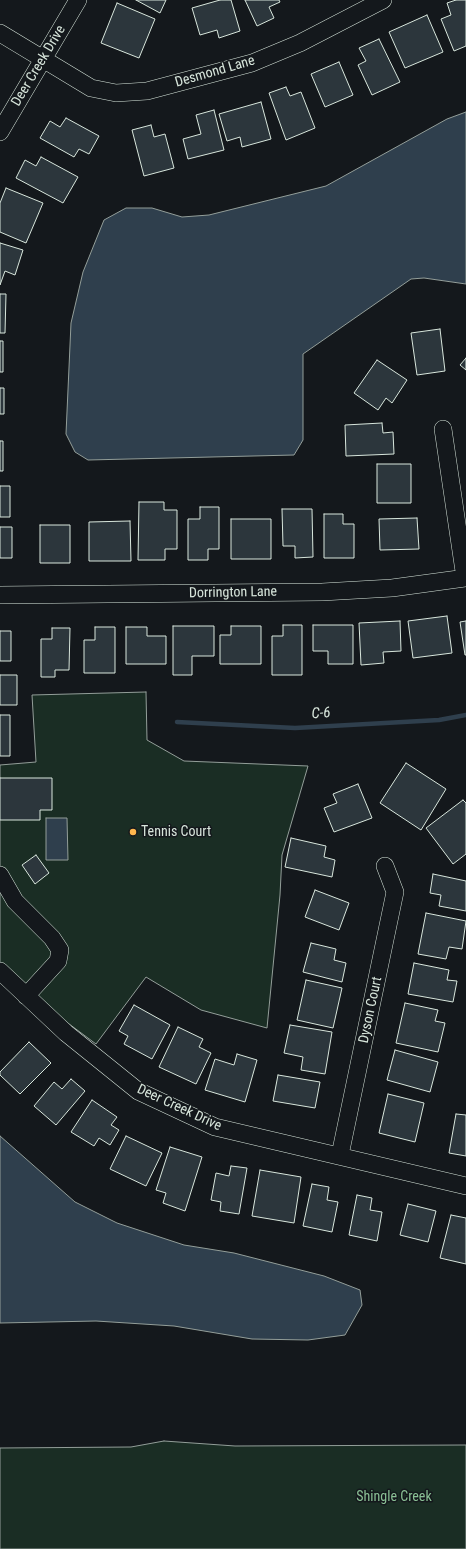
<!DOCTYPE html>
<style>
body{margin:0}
canvas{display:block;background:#14181c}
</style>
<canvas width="466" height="1549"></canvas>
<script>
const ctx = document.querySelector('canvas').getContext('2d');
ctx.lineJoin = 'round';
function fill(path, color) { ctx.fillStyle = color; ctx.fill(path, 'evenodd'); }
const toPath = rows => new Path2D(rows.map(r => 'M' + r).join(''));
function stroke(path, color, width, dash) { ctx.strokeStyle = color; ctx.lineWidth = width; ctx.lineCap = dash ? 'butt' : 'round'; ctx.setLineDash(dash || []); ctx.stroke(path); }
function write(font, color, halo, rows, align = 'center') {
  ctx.font = font + ' "Roboto Condensed",sans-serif'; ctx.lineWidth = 3; ctx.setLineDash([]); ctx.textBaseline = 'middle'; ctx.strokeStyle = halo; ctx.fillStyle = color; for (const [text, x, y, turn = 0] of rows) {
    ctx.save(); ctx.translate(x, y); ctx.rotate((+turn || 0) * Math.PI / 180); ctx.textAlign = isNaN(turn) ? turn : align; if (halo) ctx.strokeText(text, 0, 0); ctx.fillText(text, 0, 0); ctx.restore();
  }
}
const green = toPath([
 [146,692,147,740,184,761,308,766,282,855,280,895,267,1028,201,1010,146,977,96,1044,53,1012,0,963,0,765,36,762,32,695,146,692],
 [164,1441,235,1446,466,1445,466,1549,0,1549,0,1448,131,1447,164,1441]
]);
fill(green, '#1a2d24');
stroke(green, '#939e99', 1);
const water = toPath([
 [466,112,466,284,424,278,411,279,303,354,303,440,294,455,88,460,75,452,66,434,71,323,83,272,104,220,126,208,152,208,182,217,209,215,326,186,447,119,466,112],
 [46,818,67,818,68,860,46,860,46,818],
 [0,1136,75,1202,117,1223,184,1245,234,1253,324,1276,360,1290,362,1305,345,1335,308,1340,252,1339,174,1326,96,1321,0,1323,0,1136]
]);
fill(water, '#2f3f4d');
stroke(water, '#939e99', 1);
stroke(toPath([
 [177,722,295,728,439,720,466,715]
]), '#2f3f4d', 4.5);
const building = toPath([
 [136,0,166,0,160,13,136,0],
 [220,0,231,0,240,31,219,38,217,30,200,35,192,8,220,0],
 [245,0,279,0,280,2,269,7,274,18,257,26,245,0],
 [456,0,466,0,466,46,454,51,441,19,451,15,447,3,456,0],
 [117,3,155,19,139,58,101,43,117,3],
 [427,15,443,52,405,68,389,32,427,15],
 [379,39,400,82,372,95,358,65,366,61,359,48,379,39],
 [339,62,353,95,325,107,311,74,339,62],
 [286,87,290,96,301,92,315,128,286,140,269,93,286,87],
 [261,102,271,139,242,147,240,137,227,141,219,114,261,102],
 [214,110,224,150,188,159,183,139,201,134,196,115,214,110],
 [66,118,99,136,89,154,79,149,74,157,40,138,50,121,60,127,66,118],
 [151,125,154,137,165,134,174,168,144,176,132,130,151,125],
 [41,157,78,177,63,203,16,178,25,160,36,166,41,157],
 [6,188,43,203,26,243,0,232,0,203,6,188],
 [0,243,23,250,15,275,5,271,0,285,0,243],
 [0,294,6,294,5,333,0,333,0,294],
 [440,329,445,371,417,375,411,333,440,329],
 [0,341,3,341,3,372,0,372,0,341],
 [466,358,466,370,460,365,466,358],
 [377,360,407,380,392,403,386,398,378,410,354,393,377,360],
 [0,388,4,388,4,414,0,414,0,388],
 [382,423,383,433,393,432,394,454,346,456,345,425,382,423],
 [0,441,3,441,3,471,0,471,0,441],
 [377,464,411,464,411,503,377,503,377,464],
 [0,486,10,486,10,517,0,517,0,486],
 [139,502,164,502,164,510,177,510,177,549,165,549,165,560,138,560,139,502],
 [200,507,219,507,219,549,208,549,208,560,188,560,188,519,200,519,200,507],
 [282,509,312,509,313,557,295,558,295,546,283,546,282,509],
 [324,514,343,514,343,524,354,524,354,558,324,558,324,514],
 [417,518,419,549,380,550,379,519,417,518],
 [231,519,271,519,271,559,231,559,231,519],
 [130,521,131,561,89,561,89,522,130,521],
 [40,525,70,525,70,563,40,563,40,525],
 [0,527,12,527,12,558,0,558,0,527],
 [447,616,452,653,413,658,408,621,447,616],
 [400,621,401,651,383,652,384,663,361,665,359,623,400,621],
 [466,621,466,655,465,655,460,622,466,621],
 [283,625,302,625,302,675,272,675,272,636,283,636,283,625],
 [313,625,353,625,353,664,328,664,328,651,313,651,313,625],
 [173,626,214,626,214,656,192,656,192,675,173,675,173,626],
 [231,626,261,626,261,664,220,664,220,635,231,635,231,626],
 [95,627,115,627,115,673,84,673,84,640,95,640,95,627],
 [126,627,147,627,147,636,166,636,166,664,126,664,126,627],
 [52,628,70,628,69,670,55,670,55,677,41,677,41,639,52,639,52,628],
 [0,631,11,631,11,661,0,661,0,631],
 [0,675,17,675,17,705,0,705,0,675],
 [0,715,10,715,10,756,0,756,0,715],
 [406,763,446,789,421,830,380,803,406,763],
 [0,778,52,778,52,810,40,810,40,820,0,820,0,778],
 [358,784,372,818,334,832,324,808,337,803,333,794,358,784],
 [463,800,466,803,466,854,453,864,426,828,463,800],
 [291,838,326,846,324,857,335,860,332,877,285,867,291,838],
 [36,855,49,873,35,884,22,865,36,855],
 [433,874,466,881,466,911,439,906,441,895,430,893,433,874],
 [315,890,349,903,339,930,305,917,315,890],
 [426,913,466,921,462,949,449,947,446,959,418,954,426,913],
 [311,943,336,949,334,960,346,963,342,982,303,972,311,943],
 [414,963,449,970,447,980,457,981,453,1002,408,994,414,963],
 [306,980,342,988,333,1028,297,1020,306,980],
 [405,1003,438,1010,435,1021,445,1023,438,1052,396,1043,405,1003],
 [134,1005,170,1025,152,1059,124,1044,128,1036,119,1031,134,1005],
 [290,1025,332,1032,325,1074,301,1070,303,1057,284,1053,290,1025],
 [178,1027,203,1039,199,1047,211,1053,196,1084,159,1067,178,1027],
 [29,1042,51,1063,20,1094,0,1075,0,1072,29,1042],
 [395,1050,438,1062,430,1092,387,1080,395,1050],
 [237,1054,257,1060,245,1102,205,1090,215,1059,234,1065,237,1054],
 [278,1075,320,1082,315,1108,273,1101,278,1075],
 [71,1079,85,1091,56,1125,34,1106,54,1082,62,1089,71,1079],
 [388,1094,424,1103,415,1142,379,1133,388,1094],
 [92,1100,117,1117,111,1125,119,1130,110,1145,99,1138,94,1146,71,1132,92,1100],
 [456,1114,466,1115,466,1156,449,1153,456,1114],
 [126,1136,162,1153,146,1186,110,1169,126,1136],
 [170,1147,202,1157,185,1211,163,1203,166,1193,156,1190,170,1147],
 [231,1166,247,1168,239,1214,220,1211,221,1202,211,1200,216,1173,229,1176,231,1166],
 [260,1170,301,1177,294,1223,252,1216,260,1170],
 [312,1184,329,1187,327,1200,338,1202,332,1232,303,1226,312,1184],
 [357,1195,372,1198,370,1210,382,1212,377,1241,349,1235,357,1195],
 [408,1204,436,1211,428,1242,400,1235,408,1204],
 [451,1215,466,1218,466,1264,440,1258,451,1215]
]);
fill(building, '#2c363c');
stroke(building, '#d8e6dc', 1);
const minor = toPath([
 [0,33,91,88,116,93,147,91,252,63,300,43,383,0],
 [0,132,78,0],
 [443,429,465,578],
 [0,595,322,592,392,588,466,578],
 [0,875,15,901,52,938,60,950,58,961,26,996],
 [0,971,66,1033,138,1091,215,1127,466,1186],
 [340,1155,395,892,385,866]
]);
stroke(minor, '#d8e6dc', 18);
stroke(minor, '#14181c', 17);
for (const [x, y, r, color] of [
 [133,832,4,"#ffb74d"]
]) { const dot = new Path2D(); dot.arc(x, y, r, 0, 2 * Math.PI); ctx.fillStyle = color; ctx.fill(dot); stroke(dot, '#14181c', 1.5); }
write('14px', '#d8e6dc', '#14181c', [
 ["Deer Creek Drive",39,66,-59],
 ["Desmond Lane",215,72,-16],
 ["Dorrington Lane",233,593,-1],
 ["Dyson Court",371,1010,-78],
 ["Deer Creek Drive",179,1108,25]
]);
write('14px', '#d8e6dc', '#14181c', [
 ["Tennis Court",141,832]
], 'left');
write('14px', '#8ac095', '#14181c', [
 ["Shingle Creek",394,1497]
]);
write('italic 15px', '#d8e6dc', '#14181c', [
 ["C-6",321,714,-3]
]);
</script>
